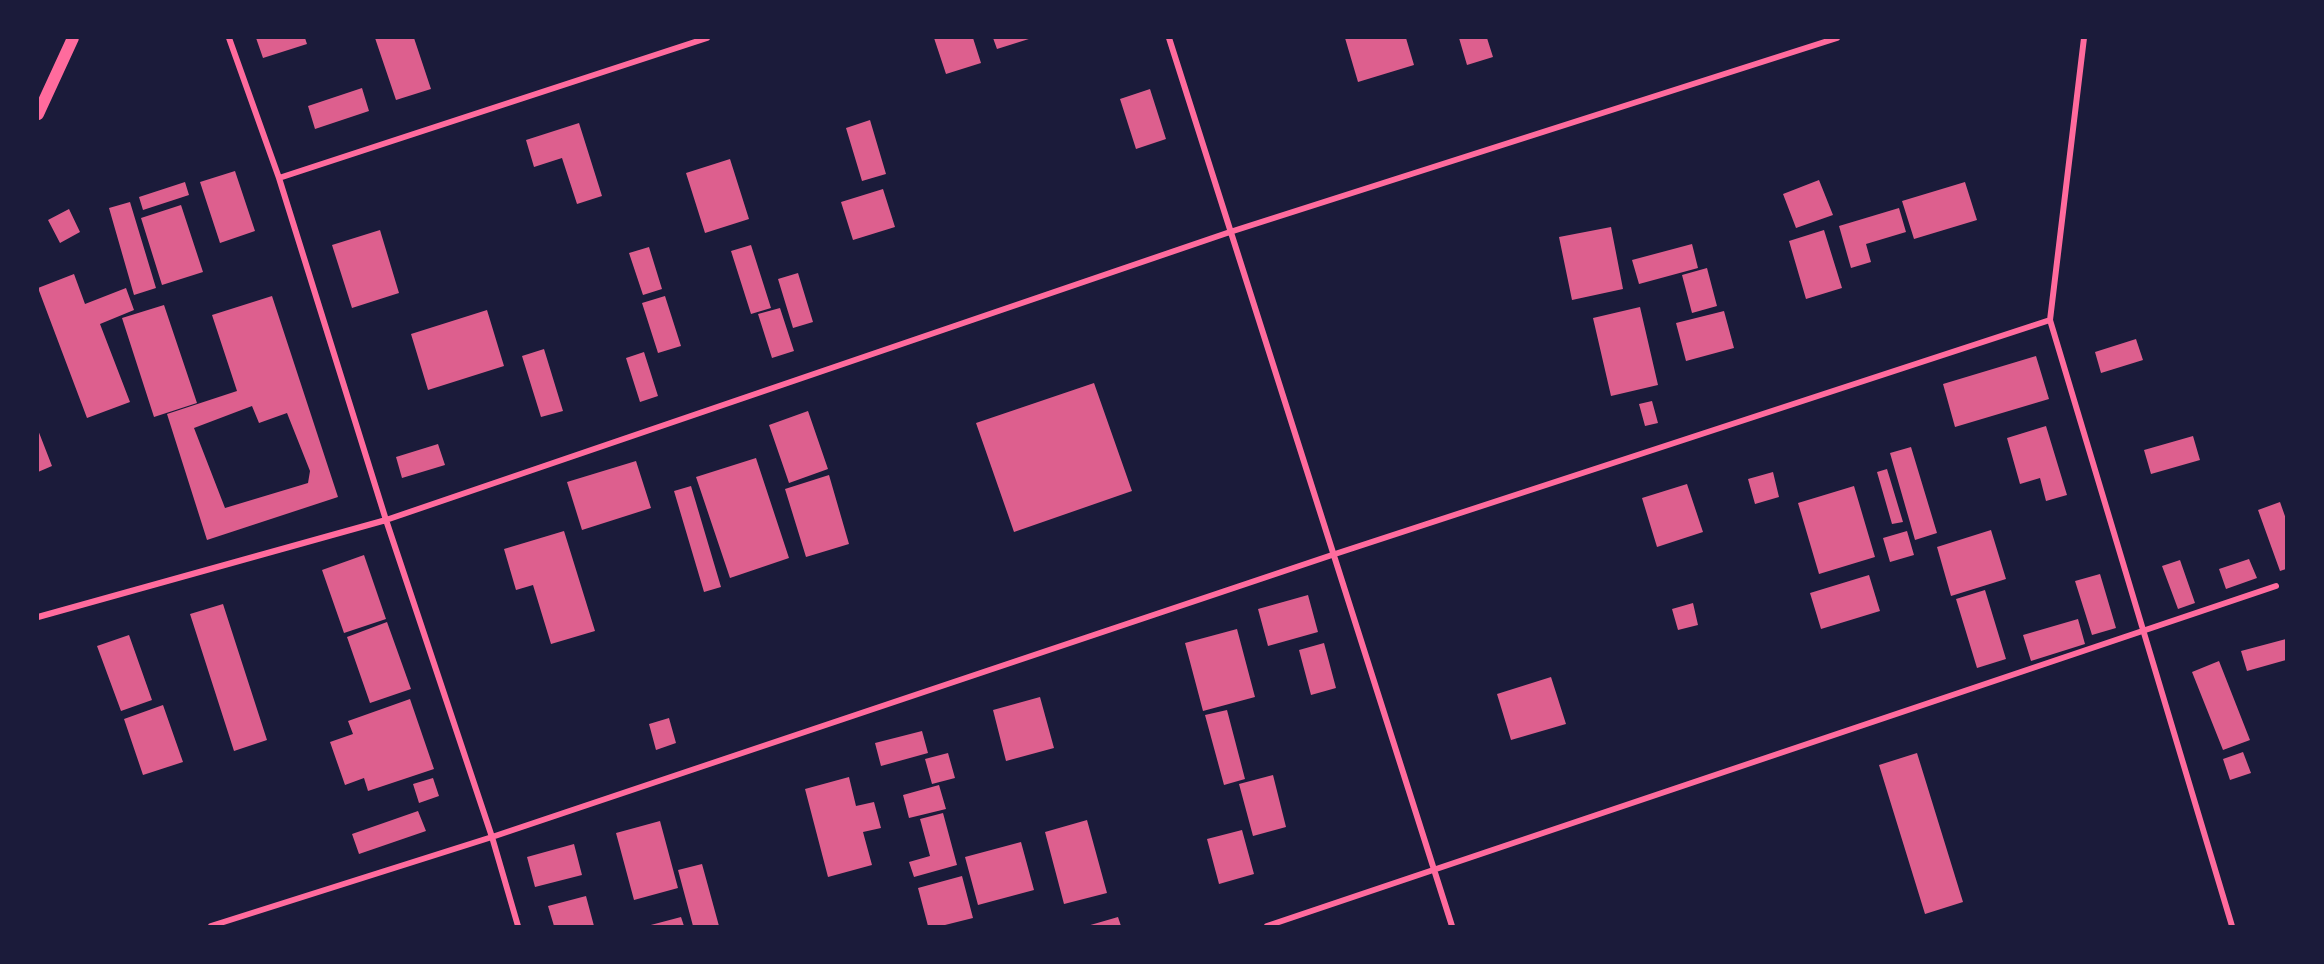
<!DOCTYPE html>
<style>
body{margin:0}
#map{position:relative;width:2324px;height:964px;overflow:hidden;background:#1b1b3a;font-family:"Alegreya Sans",sans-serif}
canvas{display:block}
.frame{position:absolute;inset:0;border:39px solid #1b1b3a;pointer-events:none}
</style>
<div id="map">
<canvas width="2324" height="964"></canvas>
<div class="frame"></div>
</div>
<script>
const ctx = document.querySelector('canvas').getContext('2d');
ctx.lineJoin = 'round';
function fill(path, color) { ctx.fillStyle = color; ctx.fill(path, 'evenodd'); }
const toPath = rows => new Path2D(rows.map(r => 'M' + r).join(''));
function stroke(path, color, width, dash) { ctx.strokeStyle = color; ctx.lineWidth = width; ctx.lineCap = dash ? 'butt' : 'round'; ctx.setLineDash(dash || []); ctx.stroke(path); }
fill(toPath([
 [256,38,305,38,307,44,263,58],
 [375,38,414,38,431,89,396,100],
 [934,38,973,38,981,63,946,74],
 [993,38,1032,38,997,49],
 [1345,38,1406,38,1414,65,1358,82],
 [1459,38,1487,38,1493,57,1467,65],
 [362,88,369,111,315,129,308,106],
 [1150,89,1166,139,1136,149,1120,99],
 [870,120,886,174,862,181,846,128],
 [579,123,602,196,577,204,562,158,534,167,526,140],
 [730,159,749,219,705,233,686,173],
 [235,171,255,231,220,243,200,182],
 [1819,180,1833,215,1796,228,1783,194],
 [185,182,189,195,143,210,139,197],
 [1965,182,1977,220,1914,239,1902,201],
 [883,189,895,227,853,240,841,202],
 [130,202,156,288,134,295,109,208],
 [181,205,203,272,162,285,141,218],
 [1899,208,1906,232,1866,244,1871,262,1851,268,1839,226],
 [69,209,80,232,60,243,48,220],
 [1611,227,1623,289,1572,300,1559,237],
 [380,230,399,293,352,308,332,245],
 [1824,230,1842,288,1806,299,1789,241],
 [1692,244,1698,268,1639,284,1632,260],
 [751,245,771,308,751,314,731,251],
 [649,247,662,289,643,295,629,253],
 [1707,268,1717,306,1692,313,1682,275],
 [798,273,813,322,793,328,778,279],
 [74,274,85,304,126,288,134,310,100,324,130,402,87,418,38,288],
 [272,296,338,497,207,540,167,414,237,391,212,315],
 [252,406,259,423,287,413,310,471,308,483,225,508,194,428],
 [665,296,681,346,658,353,642,303],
 [164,305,197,403,154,417,122,318],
 [1640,307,1658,385,1611,396,1593,318],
 [780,308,794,351,772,358,758,314],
 [487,310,504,366,428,390,411,334],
 [1724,311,1734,348,1686,361,1676,323],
 [2136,339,2143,360,2101,373,2095,352],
 [544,349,563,411,541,417,522,356],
 [644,352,658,396,640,402,626,358],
 [2036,356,2049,399,1955,427,1943,384],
 [1094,383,1132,491,1014,532,976,423],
 [1652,401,1658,423,1645,426,1639,404],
 [808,411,828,469,789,483,769,425],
 [2046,426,2067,495,2046,501,2040,478,2020,484,2007,438],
 [38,430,52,466,38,472],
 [2193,436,2200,460,2151,474,2144,450],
 [438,444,445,465,402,478,396,457],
 [1911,447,1937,533,1915,540,1890,453],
 [756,458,789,558,730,578,696,477],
 [636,461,651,508,582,530,567,482],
 [1887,469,1903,522,1892,524,1877,472],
 [1773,472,1779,497,1755,504,1748,479],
 [829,475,849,544,806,557,785,489],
 [1687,484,1703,532,1657,547,1642,498],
 [691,486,721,587,704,592,674,491],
 [1854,486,1875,557,1819,574,1798,503],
 [2280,502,2286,519,2286,569,2280,571,2258,510],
 [1991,530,2006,579,1951,596,1937,547],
 [564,531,595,631,551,644,533,585,516,590,504,549],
 [1907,531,1914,555,1890,562,1883,538],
 [364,555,386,619,344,633,322,570],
 [2249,559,2257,578,2226,589,2219,569],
 [2180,560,2195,603,2178,609,2162,566],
 [2100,574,2116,628,2092,635,2075,581],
 [1869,575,1880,611,1821,629,1810,593],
 [1985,590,2006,659,1977,668,1956,599],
 [1308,595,1318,632,1268,646,1258,609],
 [1693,603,1698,625,1678,630,1672,609],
 [223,604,267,740,234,751,190,614],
 [2078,619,2085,644,2031,661,2023,635],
 [387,622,411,689,370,703,347,637],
 [1237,629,1255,697,1203,711,1185,643],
 [129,635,152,700,121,711,97,646],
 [2286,639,2286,660,2247,671,2241,651],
 [1324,643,1336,688,1311,695,1299,650],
 [2219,661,2250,740,2223,750,2192,672],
 [1551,677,1566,724,1511,740,1497,694],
 [1040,697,1054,748,1006,761,993,710],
 [410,699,434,769,368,791,364,778,345,785,330,742,353,734,348,721],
 [163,705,183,762,143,775,124,719],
 [1227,710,1245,779,1224,785,1205,715],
 [669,718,676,743,656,750,649,724],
 [922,731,928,753,881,766,875,743],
 [2243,752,2251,773,2230,780,2223,759],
 [948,753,955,778,932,784,925,759],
 [1917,753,1963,902,1925,914,1879,765],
 [1273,775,1286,827,1253,836,1239,784],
 [849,777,856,806,874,802,881,828,863,832,872,865,828,877,805,789],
 [433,778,439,796,419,803,413,784],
 [939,785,946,809,909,818,903,795],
 [418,811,426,831,359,854,352,834],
 [943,813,957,865,914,877,909,862,930,856,920,819],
 [1087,820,1107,893,1064,904,1045,832],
 [660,821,678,888,634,900,616,833],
 [1242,830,1254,874,1219,884,1207,839],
 [1021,842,1034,890,978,905,965,857],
 [574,844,582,875,535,887,527,857],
 [702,864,719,926,693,926,678,870],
 [962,876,973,918,941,926,928,926,918,888],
 [586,896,594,926,554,926,548,906],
 [681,917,684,926,647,926],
 [1118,917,1121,926,1087,926]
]), '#dd5f8e');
stroke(toPath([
 [229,38,279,178,386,520,492,837,518,926],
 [1169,38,1452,926],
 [2084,38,2050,320,2232,926],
 [279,178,707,38],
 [38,617,386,520,1230,232,1837,38],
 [211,926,492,837,1335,554,2050,320],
 [1267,926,2276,586]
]), '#ff6b9d', 6);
stroke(toPath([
 [38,114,73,38]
]), '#ff6b9d', 12);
</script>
